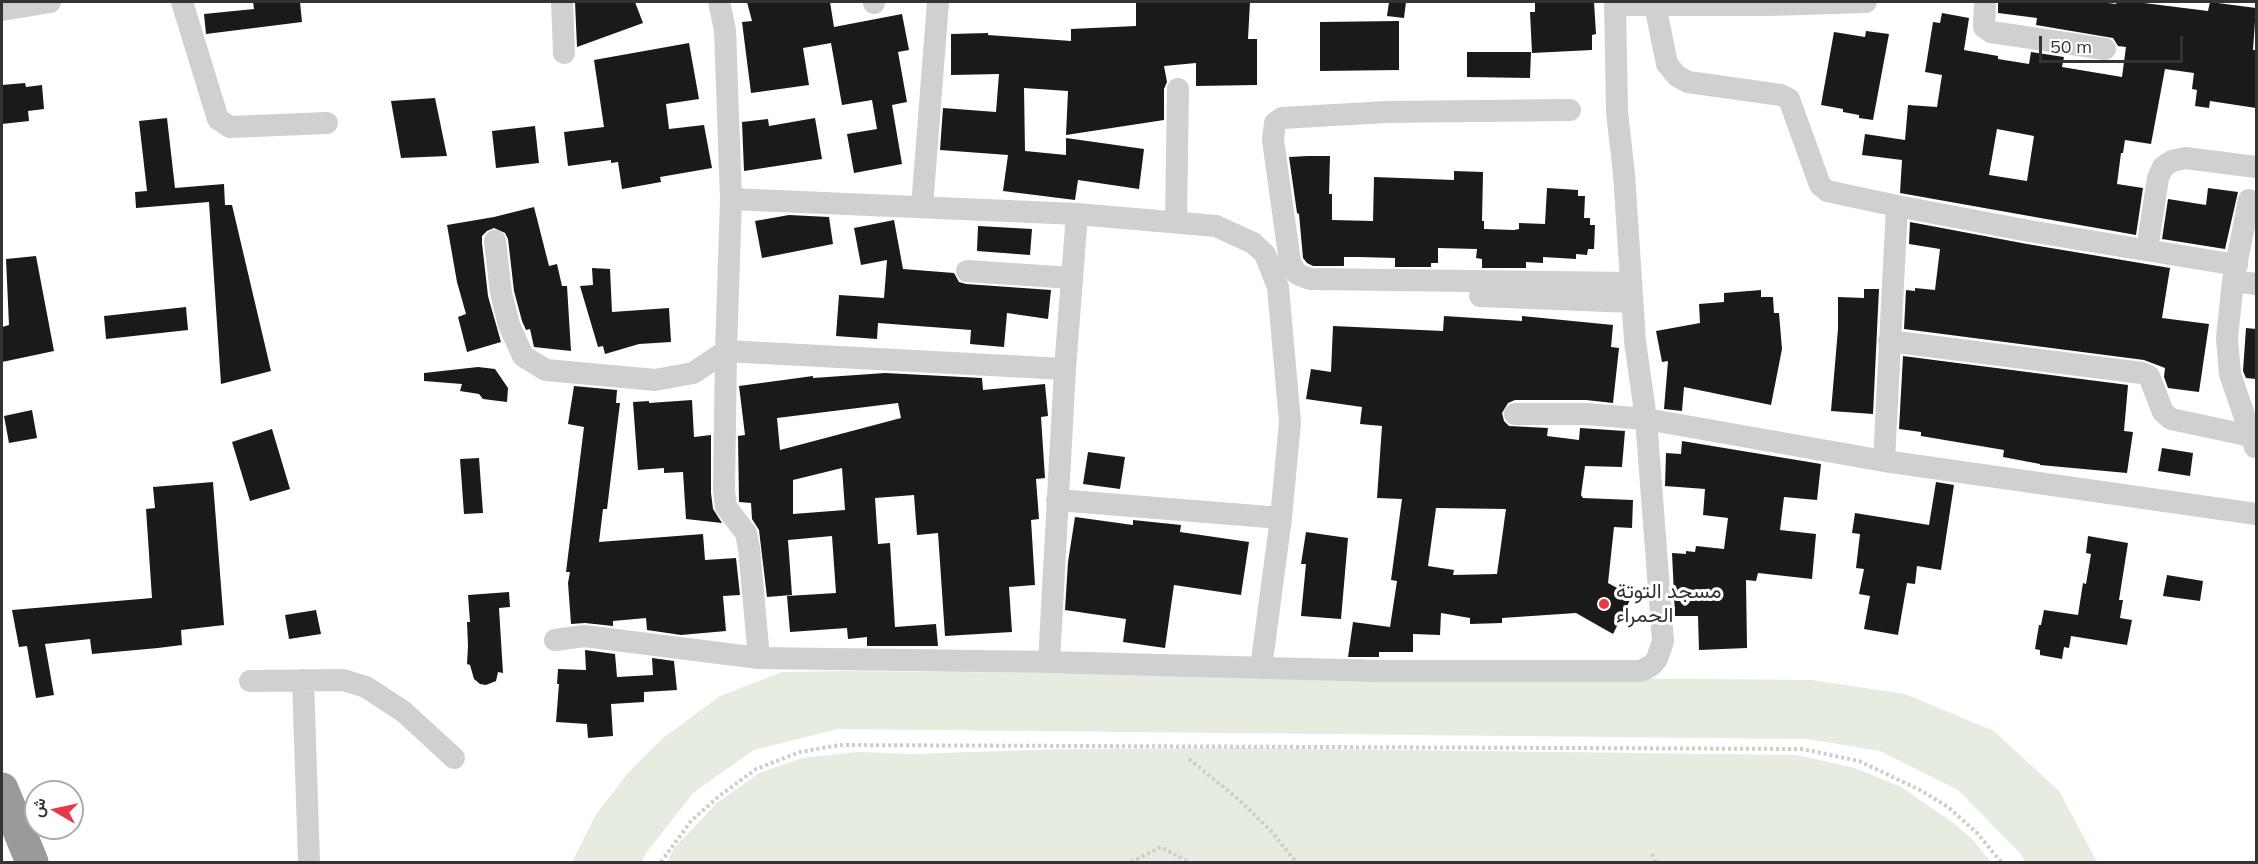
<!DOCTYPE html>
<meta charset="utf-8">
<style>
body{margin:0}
#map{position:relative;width:2258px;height:864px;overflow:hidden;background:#fff;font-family:Mulish,Vazirmatn,sans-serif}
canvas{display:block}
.frame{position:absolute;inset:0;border:3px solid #333;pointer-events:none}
.north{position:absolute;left:24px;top:780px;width:60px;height:60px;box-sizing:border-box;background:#fff;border:2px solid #adadad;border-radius:50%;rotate:279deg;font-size:16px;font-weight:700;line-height:24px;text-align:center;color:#333}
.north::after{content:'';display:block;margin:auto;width:21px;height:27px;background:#e63946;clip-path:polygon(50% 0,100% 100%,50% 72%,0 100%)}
.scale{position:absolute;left:2039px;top:36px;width:144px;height:27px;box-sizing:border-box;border:3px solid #333;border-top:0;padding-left:8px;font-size:18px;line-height:21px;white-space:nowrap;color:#333;-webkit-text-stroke:4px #fff;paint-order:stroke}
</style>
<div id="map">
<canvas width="2258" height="864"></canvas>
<div class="frame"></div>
<div class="north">ش</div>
<div class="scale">50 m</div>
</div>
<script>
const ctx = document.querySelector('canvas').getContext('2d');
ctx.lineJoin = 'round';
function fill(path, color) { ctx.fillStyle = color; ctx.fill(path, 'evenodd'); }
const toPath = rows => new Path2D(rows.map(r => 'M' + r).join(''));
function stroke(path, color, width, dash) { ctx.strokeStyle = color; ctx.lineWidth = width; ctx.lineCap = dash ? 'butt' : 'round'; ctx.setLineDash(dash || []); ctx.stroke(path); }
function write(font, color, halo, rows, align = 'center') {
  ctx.font = font + ' Mulish,Vazirmatn,sans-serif'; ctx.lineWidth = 6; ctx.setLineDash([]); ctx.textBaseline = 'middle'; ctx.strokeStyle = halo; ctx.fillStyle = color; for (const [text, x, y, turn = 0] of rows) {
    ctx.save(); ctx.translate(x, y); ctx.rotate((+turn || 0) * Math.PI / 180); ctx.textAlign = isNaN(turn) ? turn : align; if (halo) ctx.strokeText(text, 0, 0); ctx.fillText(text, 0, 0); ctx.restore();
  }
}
fill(toPath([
 [843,671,1812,680,1905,694,1994,731,2059,791,2097,862,2025,862,2020,853,1958,790,1880,751,1808,739,838,729,754,750,694,792,646,853,642,862,572,862,595,816,627,774,662,739,720,696,782,672],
 [1245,748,1797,755,1855,768,1901,787,1955,824,1973,840,1991,862,667,862,675,847,717,803,759,773,802,758,858,752,914,754,1061,749]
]), '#e6ecdf');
fill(toPath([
 [253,2,300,2,302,22,206,34,204,14,254,9],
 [575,2,635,2,643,23,577,47],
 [747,2,830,2,834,27,902,14,909,50,898,52,907,102,892,105,902,164,854,173,847,134,877,129,872,100,842,105,831,43,803,48,809,85,751,93,742,22,752,21],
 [1136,2,1250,2,1248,39,1257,39,1257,85,1196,86,1196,63,1164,66,1167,82,1164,89,1164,120,1066,135,1068,91,1024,88,1025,151,1066,155,1066,138,1144,149,1139,189,1078,180,1075,200,1003,191,1008,155,940,150,943,108,996,112,999,74,951,75,951,34,988,33,988,35,1071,41,1071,29,1136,26],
 [1389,2,1406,2,1404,18,1387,16],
 [1535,2,1594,2,1596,34,1592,35,1592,50,1532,53,1530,12,1535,12],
 [1998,2,2100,2,2116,4,2117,2,2136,2,2208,11,2210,2,2256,8,2253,50,2256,50,2256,108,2210,101,2209,108,2195,106,2197,90,2192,89,2194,73,2165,69,2151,144,2125,140,2123,153,2121,153,2117,184,2143,188,2136,235,1900,193,1902,160,1862,155,1865,134,1905,140,1908,105,1937,107,1942,75,1925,72,1933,22,1940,23,1942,13,1969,18,1964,50,1998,56,1998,59,2029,64,2031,52,2064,57,2062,67,2122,77,2126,47,2118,46,2113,38,2036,25,2037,18,1998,13],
 [1997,129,2034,136,2027,181,1989,175],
 [1399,21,1399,70,1320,71,1320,22],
 [1866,31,1889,34,1873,120,1859,118,1859,115,1843,112,1843,109,1821,105,1834,32,1865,37],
 [689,43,699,99,666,104,669,129,704,125,712,168,660,177,661,182,622,189,618,162,611,163,611,160,568,166,564,132,604,127,594,60],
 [1467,52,1531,52,1530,78,1467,77],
 [25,83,26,87,42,85,44,109,28,111,29,121,2,124,2,85],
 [435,98,447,156,401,158,391,101],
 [167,118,175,188,224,184,225,205,232,205,271,371,221,384,209,202,136,208,135,192,147,191,139,121],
 [815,118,822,159,744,171,742,122,768,119,769,126],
 [535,126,539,163,496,168,492,131],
 [1308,156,1330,156,1329,194,1332,194,1332,220,1373,221,1374,177,1454,180,1454,171,1483,172,1482,221,1484,221,1484,229,1514,230,1519,229,1519,223,1545,224,1547,188,1578,190,1578,196,1585,196,1584,218,1590,218,1590,225,1595,225,1594,249,1588,249,1587,255,1576,254,1576,259,1543,257,1543,263,1526,262,1526,268,1482,268,1482,259,1476,258,1477,249,1438,248,1438,263,1431,263,1431,267,1395,267,1395,258,1359,257,1344,257,1344,266,1313,266,1307,263,1303,258,1299,214,1297,213,1289,157],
 [2208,188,2238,192,2225,249,2162,239,2168,199,2206,205],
 [534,207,549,266,557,264,562,286,567,286,571,351,534,347,530,329,526,330,522,321,514,291,508,239,505,233,494,228,487,231,482,236,482,243,488,296,501,342,467,352,458,317,466,314,457,282,447,225,494,217],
 [789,215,829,217,833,244,762,258,755,221],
 [894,220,903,269,954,273,959,282,966,284,1051,290,1048,319,1007,313,1004,347,970,344,971,330,878,323,877,339,836,336,839,295,884,298,887,260,861,265,854,228],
 [1910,222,2027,244,2170,268,2162,318,2209,324,2199,392,2168,388,2164,377,2165,368,2144,360,1904,329,1906,290,1915,291,1915,288,1935,290,1940,249,1909,244],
 [978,226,1032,229,1030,255,977,251],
 [36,256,54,351,2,362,2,327,9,325,6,259],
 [592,268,610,269,612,312,669,308,671,342,639,344,605,354,603,346,598,347,580,286,593,285],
 [1864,289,1879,289,1873,414,1831,411,1838,329,1838,297,1864,298],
 [1761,290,1761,297,1773,297,1774,313,1779,313,1782,349,1771,405,1684,387,1682,411,1664,409,1668,361,1662,362,1656,331,1700,323,1699,304,1724,302,1724,293],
 [186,307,188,330,106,339,104,316],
 [1444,316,1522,321,1522,316,1613,325,1611,347,1619,348,1613,403,1586,400,1515,400,1508,403,1502,413,1504,421,1509,426,1548,428,1547,436,1579,440,1580,428,1625,431,1622,467,1585,466,1581,495,1583,498,1633,500,1632,528,1614,527,1608,583,1632,596,1613,634,1576,613,1502,618,1502,623,1470,624,1470,618,1441,613,1440,635,1413,634,1413,652,1379,652,1379,657,1348,657,1353,622,1390,627,1397,581,1391,580,1402,499,1377,498,1382,426,1360,424,1362,407,1306,399,1311,369,1331,372,1333,326,1443,331],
 [1436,508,1506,509,1497,574,1453,575,1454,570,1428,566],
 [2246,328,2256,329,2256,379,2246,378,2243,371],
 [1903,356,2128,385,2124,431,2133,432,2127,473,2040,465,2040,464,2003,457,2004,450,1921,436,1921,432,1899,429],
 [478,367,495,369,508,388,507,402,483,399,479,394,460,391,462,384,424,381,424,373],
 [885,373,982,378,983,390,1045,384,1048,416,1041,417,1045,478,1036,479,1039,519,1031,520,1035,585,1009,587,1012,632,945,636,938,533,917,535,914,495,875,498,878,544,890,543,895,627,936,624,938,646,867,646,867,637,848,639,847,628,790,632,787,596,836,593,832,536,788,540,792,595,767,597,759,530,752,519,751,503,739,502,738,436,745,435,739,386,813,376,813,378],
 [898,403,901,418,780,450,777,418],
 [842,468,845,510,793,514,793,480],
 [574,386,617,390,616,403,620,403,607,509,603,509,599,542,703,534,705,560,736,558,740,595,723,596,726,631,681,635,647,630,646,618,613,621,613,626,585,623,571,624,568,583,570,572,566,572,584,427,568,424],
 [692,400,694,437,711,435,711,493,713,509,722,523,686,519,683,472,664,473,664,468,638,470,633,402,649,401,649,403],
 [32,410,37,438,9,443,4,416],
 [272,429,290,489,250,501,232,442],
 [1682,441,1821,464,1817,500,1784,497,1780,530,1816,534,1812,579,1758,573,1756,581,1746,580,1747,648,1699,650,1698,616,1675,616,1672,553,1686,554,1686,551,1695,552,1696,546,1724,549,1728,518,1703,515,1705,489,1665,486,1666,453,1681,454],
 [2162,448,2193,453,2190,476,2158,471],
 [1088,452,1125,457,1120,489,1083,484],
 [479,458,483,513,464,514,460,459],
 [213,482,224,625,181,630,182,645,158,648,92,654,90,639,45,644,54,695,36,698,27,646,19,647,12,610,152,598,146,509,155,508,153,487],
 [1936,482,1954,485,1941,570,1917,566,1915,584,1907,583,1898,635,1864,629,1870,596,1859,594,1864,569,1856,568,1860,534,1852,533,1855,513,1929,525],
 [1075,517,1133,525,1133,520,1181,525,1180,532,1249,542,1241,595,1174,585,1165,648,1123,642,1126,619,1065,610,1068,562],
 [1306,532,1348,538,1341,619,1301,616,1306,564,1301,564],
 [2088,536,2128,543,2119,600,2123,600,2120,618,2132,620,2127,645,2071,636,2069,648,2064,647,2062,659,2040,655,2040,650,2035,649,2039,625,2041,625,2044,610,2078,615,2083,583,2086,584,2091,554,2086,553],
 [2167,575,2203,581,2200,601,2163,596],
 [509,592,510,607,499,608,503,673,498,672,496,681,486,685,480,684,474,679,470,665,467,664,468,646,467,622,470,622,468,595],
 [316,610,321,634,289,639,285,615],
 [585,650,615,654,617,677,653,675,652,658,674,661,677,690,644,692,644,702,611,704,613,736,588,738,587,724,556,722,559,684,557,684,558,669,586,670]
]), '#1a1a1a');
stroke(toPath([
 [1189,759,1238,799,1271,831,1296,862],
 [1652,854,1655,862],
 [661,862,691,821,718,797,756,769,800,752,840,745,1802,749,1859,761,1920,790,1948,807,1978,834,2001,862],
 [1131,862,1161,847,1189,862]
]), '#cdcdcd', 4, [3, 3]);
stroke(toPath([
 [182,2,218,119,230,127,327,123],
 [562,2,564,53],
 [719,2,725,30,731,199,726,351,724,491,726,507,746,533,749,548,759,658],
 [874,2,874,3],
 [1985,2,1984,27,1991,32,2105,49],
 [1615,5,1769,5,1866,2],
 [1655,5,1667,64,1677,76,1688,82,1781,95,1789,99,1820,185,1827,191,1897,206],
 [2,10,50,2],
 [1570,110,1386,112,1282,118,1275,123,1273,140,1290,262,1297,274,1310,279,1630,283],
 [731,199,1077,214,1216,226,1253,243,1265,254,1278,287,1290,422,1281,518,1261,668],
 [2249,200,2233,281,2227,338,2230,374,2255,447],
 [922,207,938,2],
 [1176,222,1178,89],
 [495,241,501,293,509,325,523,356,546,370,655,380,693,373,726,351,1065,369],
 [2147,250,2158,178,2163,167,2172,161,2185,158,2256,167],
 [967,271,1072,278],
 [2233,281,2256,284],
 [1480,296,1632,302],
 [1889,341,2142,373,2149,376,2163,412,2171,419,2251,436],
 [1515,414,1586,414,1646,419,1884,461,2256,514],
 [1884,461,1897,206,2029,231,2237,265],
 [1057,500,1281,518],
 [555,640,584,636,759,658,1049,662,1379,671,1641,671,1652,665,1657,659,1663,641,1646,419,1635,341,1624,174,1617,112,1615,2],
 [1049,662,1065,369,1077,214],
 [303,680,309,862],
 [250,681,343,680,366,687,404,712,454,758]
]), '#d0d0d0', 22);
stroke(toPath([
 [2,789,32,862]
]), '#9a9a9a', 33);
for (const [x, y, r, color] of [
 [1604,604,6,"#e63946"]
]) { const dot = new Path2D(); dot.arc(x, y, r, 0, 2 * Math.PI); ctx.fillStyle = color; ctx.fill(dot); stroke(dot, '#fff', 2); }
write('21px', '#333', '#fff', [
 ["مسجد التوتة",1616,592],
 ["الحمراء",1616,616]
], 'left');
</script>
